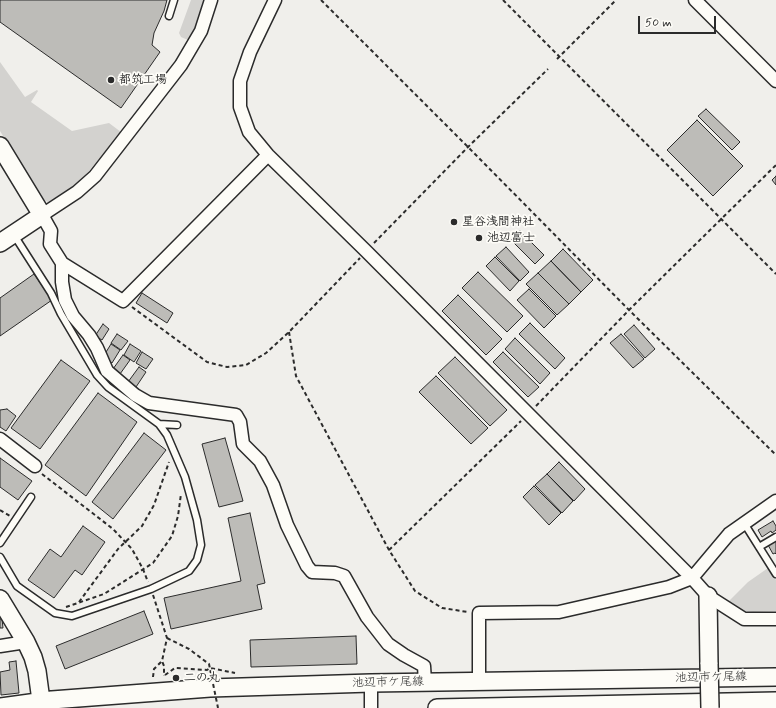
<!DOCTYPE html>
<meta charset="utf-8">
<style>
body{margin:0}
#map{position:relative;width:776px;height:708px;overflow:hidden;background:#f0efeb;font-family:Mynerve,sans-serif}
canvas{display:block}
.scale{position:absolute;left:638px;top:16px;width:78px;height:18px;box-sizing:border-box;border:2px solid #2b2b2b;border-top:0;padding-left:5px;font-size:12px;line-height:14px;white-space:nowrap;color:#2b2b2b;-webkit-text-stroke:3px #fdfcf7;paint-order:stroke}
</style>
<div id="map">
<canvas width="776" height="708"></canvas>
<div class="scale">50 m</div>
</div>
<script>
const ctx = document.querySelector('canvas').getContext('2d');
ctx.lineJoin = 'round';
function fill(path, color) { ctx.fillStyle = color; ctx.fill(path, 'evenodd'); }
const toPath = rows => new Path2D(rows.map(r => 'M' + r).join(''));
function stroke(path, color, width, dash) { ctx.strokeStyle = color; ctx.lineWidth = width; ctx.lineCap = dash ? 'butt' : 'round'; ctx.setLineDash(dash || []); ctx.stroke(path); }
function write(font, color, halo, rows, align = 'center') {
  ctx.font = font + ' Mynerve,"Klee One",sans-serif'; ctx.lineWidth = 3.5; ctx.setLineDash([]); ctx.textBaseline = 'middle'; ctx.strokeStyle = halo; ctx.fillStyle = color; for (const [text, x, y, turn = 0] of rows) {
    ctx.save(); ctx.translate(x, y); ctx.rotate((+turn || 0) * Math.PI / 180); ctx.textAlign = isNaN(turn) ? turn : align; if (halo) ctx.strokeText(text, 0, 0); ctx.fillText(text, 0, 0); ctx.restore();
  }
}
fill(toPath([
 [191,0,204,0,194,30,188,40,181,37,179,33],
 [0,62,25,97,37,90,38,91,31,102,72,131,109,123,121,132,89,171,71,188,48,202,42,199,0,131],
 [768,568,776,580,776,611,753,612,743,611,728,602,748,582]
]), '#d3d2cf');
const building = toPath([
 [0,0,167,0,164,11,154,33,152,45,160,52,121,108,0,22,0,0],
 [706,109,740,142,732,150,698,116,706,109],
 [697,120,743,166,713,196,667,150,697,120],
 [776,176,776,185,772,180,776,176],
 [520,231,544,255,535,264,511,240,520,231],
 [506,247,529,272,520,281,496,256,506,247],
 [563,249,593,280,581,292,551,261,563,249],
 [495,257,519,281,510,291,486,266,495,257],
 [551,261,581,292,569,304,538,273,551,261],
 [478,272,523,316,507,332,462,288,478,272],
 [538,273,569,304,557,315,526,284,538,273],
 [34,274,52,300,0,336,0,298,34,274],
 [529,289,556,316,544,328,517,300,529,289],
 [142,293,173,313,167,323,136,303,142,293],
 [458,295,502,339,486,355,442,311,458,295],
 [530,323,565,358,555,369,519,334,530,323],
 [103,324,109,329,102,340,95,336,103,324],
 [634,325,655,349,645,358,624,334,634,325],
 [117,334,128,341,121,350,111,343,117,334],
 [621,334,644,359,633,368,610,343,621,334],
 [515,338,550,373,540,384,505,349,515,338],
 [111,344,120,350,112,363,103,357,111,344],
 [130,344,141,351,134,362,124,355,130,344],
 [142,352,153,359,146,369,136,363,142,352],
 [503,352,539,387,528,397,493,362,503,352],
 [123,355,130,360,120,374,113,369,123,355],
 [455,357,507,410,490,426,438,373,455,357],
 [61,360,90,381,40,449,11,428,61,360],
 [139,367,146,372,136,387,128,382,139,367],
 [436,376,488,428,471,444,419,392,436,376],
 [98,393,137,422,86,496,45,465,98,393],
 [7,409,16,416,6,431,0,427,0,410,7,409],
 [144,433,166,450,113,519,92,502,144,433],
 [225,438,243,501,219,507,202,444,225,438],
 [0,458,32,481,18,500,0,487,0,458],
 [559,462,585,489,574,501,547,474,559,462],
 [547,474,573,501,562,513,535,485,547,474],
 [534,486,561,513,549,525,523,497,534,486],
 [250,513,265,583,257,585,262,609,171,629,164,598,241,581,228,518,250,513],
 [773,521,776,526,776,530,772,533,771,531,762,537,758,530,773,521],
 [83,526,105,542,82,575,75,570,54,598,28,580,50,549,61,557,83,526],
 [776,540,776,554,775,553,773,554,768,545,776,540],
 [144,611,153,634,65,669,56,646,144,611],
 [0,619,2,619,3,628,0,628,0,619],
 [356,636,357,664,251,667,250,640,356,636],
 [16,661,19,693,1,695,0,672,10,670,9,662,16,661]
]);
fill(building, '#bdbcb8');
stroke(building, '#2b2b2b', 1);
const lane = toPath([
 [169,16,174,0],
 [159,424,177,425],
 [744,523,776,574],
 [0,543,31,497],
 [759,547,776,537],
 [0,557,17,586,55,613,72,616,151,589,189,571,197,560,201,545,197,520,185,477,167,435,159,424,108,387,97,375,61,314,51,293,14,235]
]);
const street = toPath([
 [211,0,201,31,181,65,95,176,77,192,42,215,51,231,50,244,62,263,123,301,268,155],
 [275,0,250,52,240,81,240,107,249,132,268,155,366,251,692,578,708,596,744,619,776,619],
 [695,0,776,81],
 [62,263,62,282,65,300,73,316,89,335,97,348,107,371,135,395,149,403,236,415,240,422,243,444,260,461,273,485,287,525,307,566,312,572,335,573,344,576,367,617,388,644,404,655,424,666,425,682],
 [0,439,35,466],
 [0,646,26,642],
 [479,682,479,613,559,612,669,587,692,578,729,534,776,501],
 [371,683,371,708]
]);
const secondary = toPath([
 [0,146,42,215,0,243],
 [708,596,709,664],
 [0,599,26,642,33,657,37,671,42,708],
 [0,707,52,700,210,688,371,683,776,677],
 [437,708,776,701]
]);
stroke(lane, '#2b2b2b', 9);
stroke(street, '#2b2b2b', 15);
stroke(secondary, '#2b2b2b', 20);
stroke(toPath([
 [321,0,468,147,629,310,776,455],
 [503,0,776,274],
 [557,59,616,0],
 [374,243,468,147,548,69],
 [132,307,207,362,227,367,246,365,266,353,289,332,360,258],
 [289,332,296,376,389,550,415,591,442,608,468,612],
 [536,406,631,308,776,165],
 [42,474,113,529,132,549,143,569,148,582],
 [0,510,10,516],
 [389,550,521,421],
 [153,595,167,638,162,661,164,666,164,676],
 [79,602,118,549,142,526,154,505,169,462],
 [66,607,104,594,153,563,172,536,178,516,181,494],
 [165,675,175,668,207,670,210,668,235,673],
 [153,677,154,669,162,661]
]), '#2b2b2b', 2, [4, 3]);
stroke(lane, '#fdfcf7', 6);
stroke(street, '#fdfcf7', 12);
stroke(secondary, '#fdfcf7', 17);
const secondaryBridge = toPath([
 [709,664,710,708]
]);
stroke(secondaryBridge, '#2b2b2b', 20, []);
stroke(toPath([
 [167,638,189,649,209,664,218,708]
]), '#2b2b2b', 2, [4, 3]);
stroke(secondaryBridge, '#fdfcf7', 17);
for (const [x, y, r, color] of [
 [111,80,4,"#2b2b2b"],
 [454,222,4,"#2b2b2b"],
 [479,238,4,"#2b2b2b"],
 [176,678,4,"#2b2b2b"]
]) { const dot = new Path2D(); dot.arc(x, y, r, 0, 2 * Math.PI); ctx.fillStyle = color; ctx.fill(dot); stroke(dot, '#fdfcf7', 1.5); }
write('bold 12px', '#2b2b2b', '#fdfcf7', [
 ["都筑工場",119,80],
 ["星谷浅間神社",462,222],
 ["池辺富士",487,238],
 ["二の丸",184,678]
], 'left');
write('12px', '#2b2b2b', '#fdfcf7', [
 ["池辺市ケ尾線",711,678,-1],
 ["池辺市ケ尾線",388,683,-1]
]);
</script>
